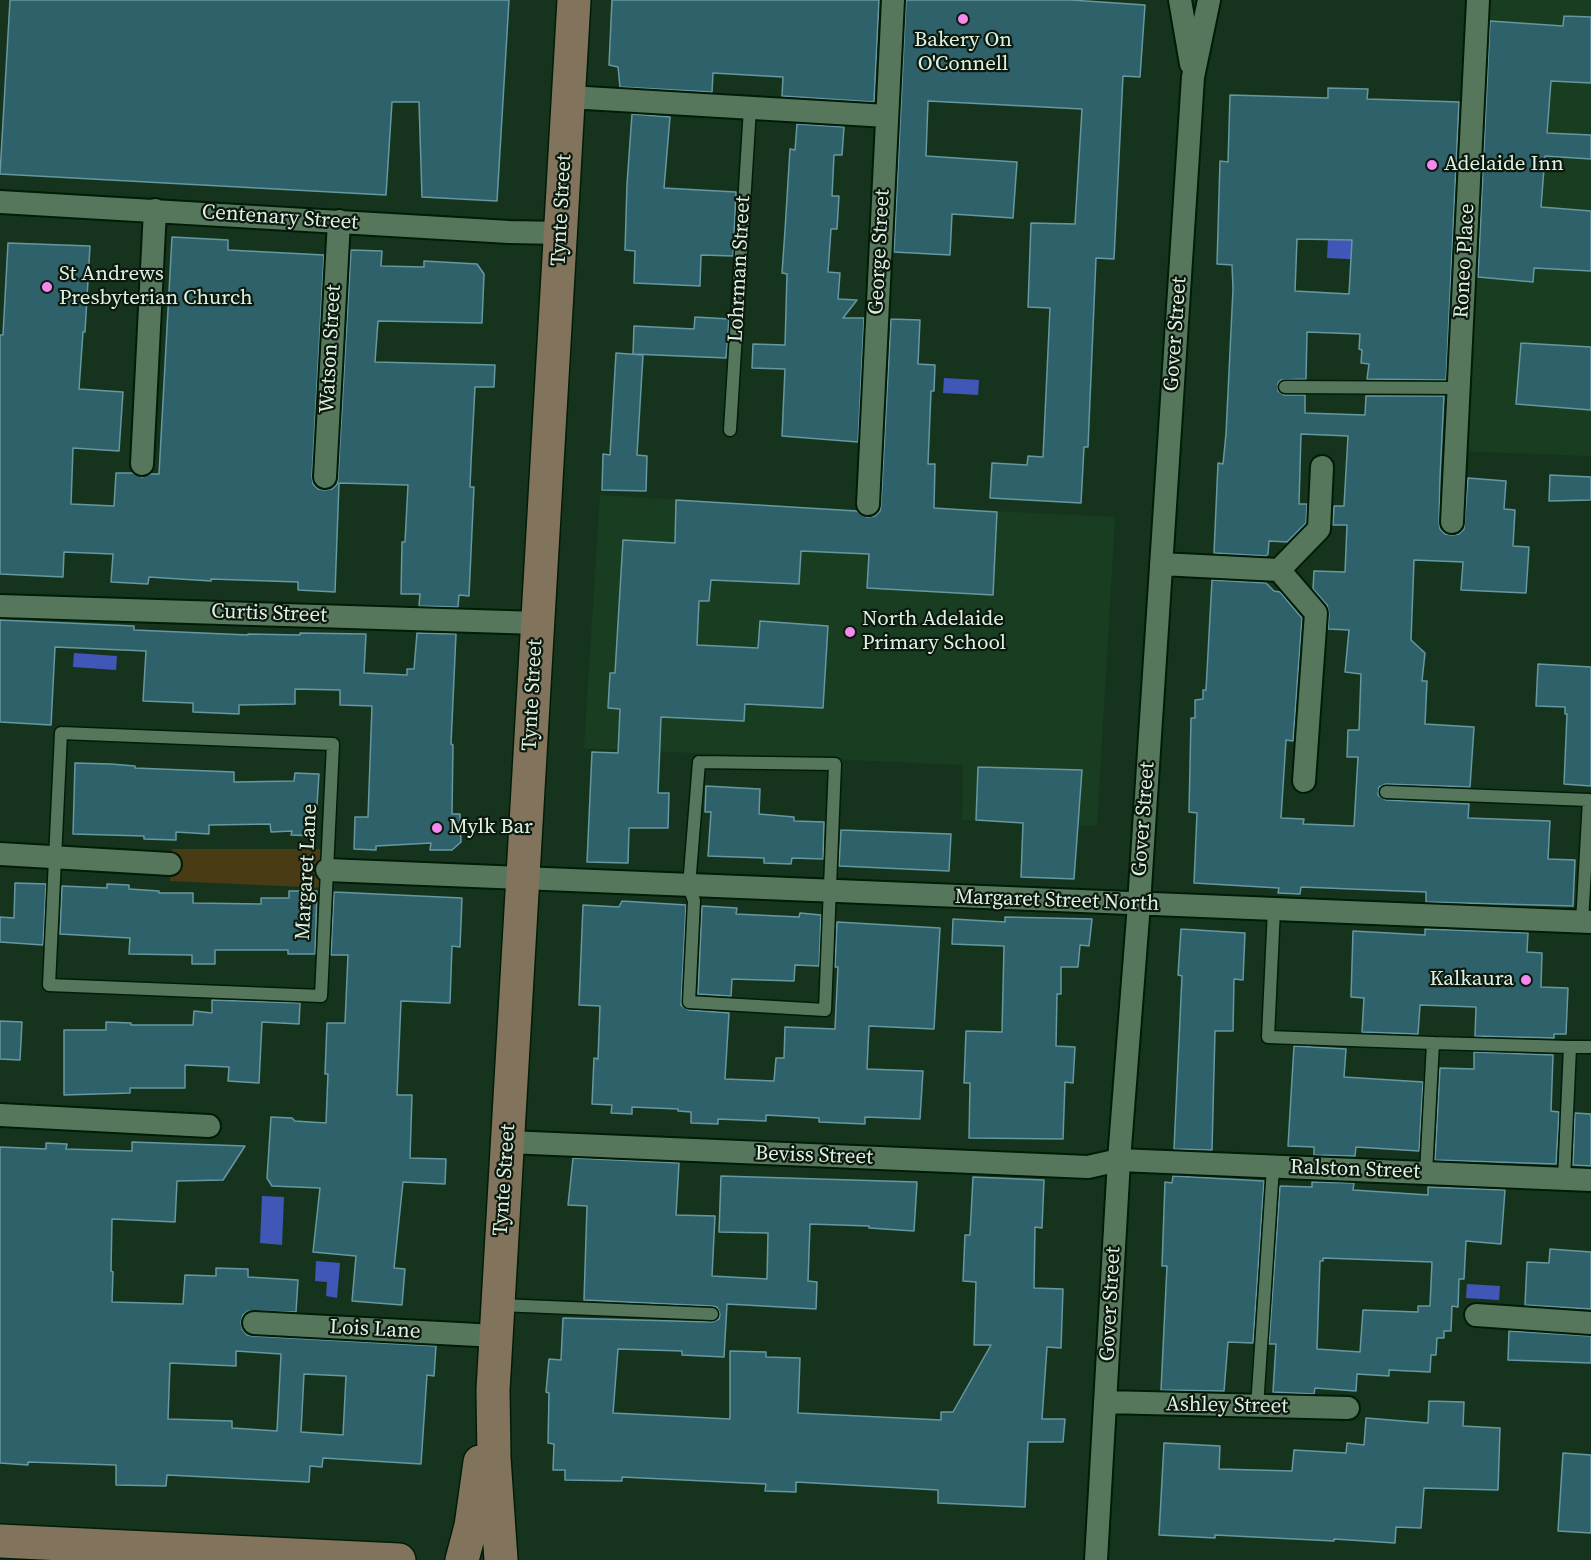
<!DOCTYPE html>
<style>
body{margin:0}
canvas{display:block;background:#16341d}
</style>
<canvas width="1591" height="1560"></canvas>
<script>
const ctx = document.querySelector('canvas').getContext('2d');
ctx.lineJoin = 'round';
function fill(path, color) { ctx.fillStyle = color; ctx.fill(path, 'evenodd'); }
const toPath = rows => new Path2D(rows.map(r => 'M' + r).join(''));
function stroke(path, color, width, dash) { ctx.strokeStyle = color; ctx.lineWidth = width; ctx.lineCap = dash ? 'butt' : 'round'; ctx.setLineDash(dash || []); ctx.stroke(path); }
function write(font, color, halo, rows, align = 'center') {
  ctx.font = font + ' "Source Serif 4",serif'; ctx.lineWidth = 4.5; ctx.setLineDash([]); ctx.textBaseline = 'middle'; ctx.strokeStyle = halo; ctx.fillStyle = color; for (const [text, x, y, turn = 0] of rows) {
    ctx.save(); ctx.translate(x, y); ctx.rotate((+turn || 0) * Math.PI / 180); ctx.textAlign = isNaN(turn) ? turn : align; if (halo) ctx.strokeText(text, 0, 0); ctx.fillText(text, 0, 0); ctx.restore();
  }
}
fill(toPath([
 [1478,0,1591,0,1591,456,1455,451],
 [600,495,871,512,872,505,1115,517,1097,826,962,820,963,765,584,748]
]), '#183d21');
fill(toPath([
 [172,849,328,849,326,888,170,881]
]), '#493b13');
fill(toPath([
 [1328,238,1370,241,1368,260,1327,258],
 [944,378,979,380,978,395,943,393],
 [74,653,117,656,116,670,73,667],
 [262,1196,284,1197,282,1245,260,1243],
 [316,1261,340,1263,337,1298,326,1296,327,1282,315,1281],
 [1467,1284,1500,1286,1499,1300,1466,1298]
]), '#4057b7');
const building = toPath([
 [10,0,509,0,497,201,422,197,419,102,392,102,386,195,0,174,10,0],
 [612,0,879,0,874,102,782,96,783,77,713,73,712,92,620,87,618,67,609,65,612,0],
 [906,0,1071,0,1145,5,1140,77,1123,76,1114,259,1096,258,1088,447,1084,447,1081,503,990,498,992,463,1027,465,1028,456,1043,457,1050,308,1028,307,1031,223,1075,224,1082,109,928,101,926,156,1017,162,1013,218,952,214,950,255,894,252,906,0],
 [1564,16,1591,17,1591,83,1551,81,1547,133,1591,135,1591,159,1545,156,1541,207,1591,211,1591,271,1534,268,1533,282,1478,277,1490,21,1563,26,1564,16],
 [1328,88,1368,89,1367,99,1459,102,1446,380,1367,379,1369,364,1361,363,1362,350,1359,349,1360,334,1307,332,1306,379,1281,380,1278,383,1278,391,1284,395,1305,395,1305,413,1365,415,1366,396,1444,396,1440,477,1439,521,1440,529,1445,534,1452,535,1459,534,1464,529,1468,478,1506,481,1504,509,1515,510,1513,546,1529,547,1526,593,1461,590,1463,562,1414,560,1411,640,1425,653,1422,681,1427,681,1425,724,1474,727,1470,787,1386,784,1379,787,1378,795,1386,800,1469,804,1468,818,1550,821,1548,859,1575,860,1573,906,1426,902,1426,892,1301,887,1300,894,1278,893,1279,888,1194,883,1197,813,1189,812,1191,718,1195,718,1195,700,1203,699,1203,690,1206,690,1212,580,1266,583,1274,591,1280,592,1302,618,1293,741,1286,740,1281,818,1304,819,1303,824,1354,826,1358,757,1347,757,1348,730,1359,730,1361,674,1345,672,1349,630,1328,629,1329,614,1327,605,1313,589,1314,571,1345,572,1347,525,1333,525,1334,506,1344,506,1348,436,1301,434,1299,504,1307,504,1306,523,1287,542,1269,541,1268,554,1266,556,1214,553,1218,463,1223,464,1226,434,1233,289,1232,265,1217,264,1220,161,1228,162,1230,95,1328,98,1328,88],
 [1297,239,1352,240,1349,294,1295,291,1297,239],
 [632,114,670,117,664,188,736,192,733,256,701,255,700,286,634,283,635,251,625,250,627,184,632,114],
 [797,124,844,127,842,155,834,155,832,196,839,196,837,229,831,229,828,272,840,273,838,299,857,300,843,318,864,318,858,442,782,436,785,369,752,368,753,344,785,345,787,274,782,273,785,230,790,149,795,150,797,124],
 [172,237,228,240,228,250,324,255,312,476,313,484,318,489,324,490,332,489,337,484,338,478,351,250,382,251,381,266,424,267,424,261,477,264,484,274,482,323,378,321,375,362,495,365,494,387,475,387,471,463,470,487,474,487,469,596,459,595,458,607,419,606,420,594,401,594,402,542,405,542,408,485,339,483,335,592,298,590,298,582,211,579,211,581,149,577,148,584,111,582,113,554,64,552,63,577,0,574,0,335,3,335,8,243,90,246,85,332,83,332,79,389,123,392,119,451,73,448,71,504,114,506,116,473,133,473,142,477,150,474,159,474,172,237],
 [695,317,729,319,726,358,633,354,634,326,694,329,695,317],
 [891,319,920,320,918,364,935,365,934,391,931,391,928,464,935,464,934,508,997,512,993,595,867,588,869,554,801,551,799,584,711,580,709,601,699,601,697,645,758,648,760,621,828,626,823,708,745,704,744,721,661,717,658,793,669,793,668,828,629,828,628,863,587,862,592,752,618,753,620,709,608,708,610,673,615,673,623,540,675,543,676,500,857,511,867,517,875,516,880,511,881,505,891,319],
 [1521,343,1591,347,1591,410,1516,404,1521,343],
 [616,353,643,355,637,455,647,456,646,491,602,490,603,454,610,455,616,353],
 [1550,475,1591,477,1591,500,1549,501,1550,475],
 [0,620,134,626,134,630,248,635,248,634,300,635,300,633,366,634,364,673,407,675,407,669,414,669,417,633,456,634,451,744,453,745,452,814,460,814,461,842,452,850,430,850,431,843,376,846,376,850,354,849,355,817,368,817,372,706,340,705,340,690,295,689,295,704,239,705,239,714,193,712,193,703,143,701,146,651,55,647,51,725,0,722,0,620],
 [1538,664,1591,667,1591,786,1564,784,1567,714,1565,714,1565,707,1536,706,1538,664],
 [75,763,111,764,135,766,135,768,234,772,234,782,294,781,295,773,319,774,315,836,291,835,292,831,271,832,270,824,209,825,209,834,176,832,176,840,144,839,144,836,73,834,75,763],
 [978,767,1082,770,1074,879,1021,877,1023,823,976,820,978,767],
 [706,786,760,789,759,814,794,817,794,821,824,822,823,859,792,858,791,864,764,863,764,858,708,856,711,812,705,812,706,786],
 [841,830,951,834,949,871,839,866,841,830],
 [15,883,46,884,43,945,0,942,0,917,14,918,15,883],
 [107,884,129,885,129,889,159,891,159,893,193,893,193,903,261,904,261,898,289,898,289,891,317,891,315,954,288,954,288,950,215,950,215,964,192,964,192,955,129,954,130,938,60,934,62,886,107,888,107,884],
 [334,892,462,898,460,947,452,946,450,1003,401,1001,397,1095,412,1095,410,1158,446,1159,445,1184,403,1182,394,1268,405,1269,402,1305,352,1301,356,1256,313,1252,320,1188,272,1186,267,1178,271,1117,292,1118,295,1121,326,1123,328,1074,325,1074,327,1023,345,1023,348,955,331,955,334,892],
 [622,901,686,905,681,1005,689,1010,729,1013,725,1079,774,1081,776,1058,784,1058,785,1027,835,1029,838,967,835,967,837,922,940,928,934,1029,869,1026,867,1069,923,1071,920,1119,865,1117,865,1124,819,1122,819,1118,766,1115,766,1121,718,1119,718,1124,691,1123,691,1112,678,1111,678,1109,632,1107,632,1114,611,1113,612,1105,592,1104,594,1058,598,1059,600,1006,579,1005,583,905,619,907,622,901],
 [702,906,737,908,736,914,799,917,800,913,821,915,819,966,795,965,794,981,732,979,731,996,698,994,702,906],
 [1005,917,1092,919,1089,946,1080,945,1078,967,1061,967,1061,994,1057,994,1056,1046,1075,1047,1073,1083,1065,1082,1063,1139,969,1138,970,1083,964,1083,966,1031,1002,1032,1004,946,952,944,953,919,1005,922,1005,917],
 [1181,929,1245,933,1243,980,1234,979,1233,1031,1215,1031,1212,1150,1174,1149,1182,976,1178,975,1181,929],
 [1425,929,1528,933,1527,952,1542,953,1541,987,1568,988,1566,1034,1554,1034,1554,1038,1475,1036,1476,1007,1420,1005,1418,1034,1362,1032,1364,998,1351,997,1353,931,1425,935,1425,929],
 [212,1000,300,1003,299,1024,262,1022,259,1083,228,1081,229,1067,185,1065,185,1088,130,1088,130,1093,64,1095,64,1030,106,1030,106,1022,131,1023,131,1025,193,1025,194,1011,212,1013,212,1000],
 [0,1021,22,1022,20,1060,0,1059,0,1021],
 [1294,1046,1346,1049,1344,1077,1423,1082,1419,1151,1356,1147,1355,1156,1314,1155,1314,1147,1288,1146,1294,1046],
 [1474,1052,1553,1055,1551,1111,1559,1112,1556,1164,1435,1160,1440,1068,1474,1069,1474,1052],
 [1575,1113,1591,1114,1591,1166,1573,1165,1575,1113],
 [132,1142,245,1146,223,1180,177,1181,175,1222,112,1219,111,1271,113,1272,112,1302,183,1304,185,1275,216,1276,216,1268,248,1269,248,1277,298,1280,296,1312,248,1311,243,1315,241,1322,242,1329,247,1335,253,1336,436,1346,434,1376,427,1375,421,1464,323,1458,322,1467,310,1466,309,1482,167,1475,166,1486,116,1485,116,1465,28,1462,28,1465,0,1463,0,1147,46,1149,46,1143,67,1144,66,1149,132,1151,132,1142],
 [236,1351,281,1354,277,1431,232,1428,232,1421,168,1419,170,1363,236,1366,236,1351],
 [304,1374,346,1376,343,1435,301,1432,304,1374],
 [573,1158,679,1163,676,1215,715,1216,712,1276,767,1279,768,1233,719,1232,721,1176,917,1182,914,1231,869,1228,869,1226,810,1224,808,1281,817,1282,816,1309,727,1304,724,1357,682,1355,682,1351,618,1349,613,1413,730,1419,730,1351,766,1352,766,1357,800,1358,798,1413,941,1420,941,1412,953,1412,991,1345,974,1345,976,1282,963,1281,965,1235,970,1235,973,1177,1044,1180,1042,1228,1035,1227,1034,1288,1063,1289,1061,1348,1047,1347,1042,1419,1065,1419,1063,1442,1028,1442,1025,1507,938,1503,938,1490,796,1482,796,1492,765,1491,766,1484,622,1477,622,1481,565,1480,565,1470,553,1470,554,1444,548,1443,549,1393,546,1392,549,1359,561,1360,563,1318,712,1322,719,1319,720,1314,717,1307,712,1306,584,1300,587,1206,568,1205,573,1158],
 [1173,1176,1264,1181,1253,1343,1228,1342,1224,1391,1161,1390,1167,1266,1162,1266,1165,1182,1172,1183,1173,1176],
 [1312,1182,1354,1183,1353,1190,1428,1195,1428,1187,1505,1190,1501,1244,1466,1241,1464,1279,1459,1279,1458,1307,1452,1306,1451,1331,1444,1331,1444,1338,1437,1338,1436,1355,1431,1355,1430,1372,1389,1370,1389,1376,1357,1374,1356,1391,1315,1388,1314,1394,1273,1392,1276,1344,1269,1344,1280,1186,1312,1187,1312,1182],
 [1323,1258,1432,1262,1430,1306,1418,1306,1418,1312,1363,1310,1360,1352,1317,1349,1320,1261,1323,1261,1323,1258],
 [1550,1249,1591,1252,1591,1309,1525,1305,1527,1262,1549,1263,1550,1249],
 [1509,1331,1591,1336,1591,1363,1508,1360,1509,1331],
 [1429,1401,1464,1402,1463,1426,1500,1428,1498,1490,1424,1488,1421,1528,1396,1527,1395,1543,1334,1539,1334,1541,1215,1535,1215,1538,1159,1535,1164,1443,1220,1446,1219,1469,1292,1471,1294,1450,1346,1453,1347,1443,1364,1445,1366,1418,1428,1423,1429,1401],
 [1563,1453,1591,1455,1591,1533,1558,1531,1563,1453]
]);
fill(building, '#2f616a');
stroke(building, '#6698a1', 1.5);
const lane = toPath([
 [1285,387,1458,388],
 [730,430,750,108],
 [61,733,333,744,321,996,49,985,61,733],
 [699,762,835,764,825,1010,689,1002,694,901,689,886,699,762],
 [1386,792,1589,800,1582,922],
 [1274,909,1268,1037,1433,1043],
 [1570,1047,1591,1047],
 [1426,1173,1433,1043,1570,1047,1564,1179],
 [500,1305,712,1314],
 [1257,1407,1273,1167]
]);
const street = toPath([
 [1180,0,1191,64],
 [569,97,887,116],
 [0,202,509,232,561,233],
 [142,464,155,210],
 [325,477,339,221],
 [868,504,893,0],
 [1452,522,1478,0],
 [1161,564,1279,570,1319,529,1322,467],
 [1279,570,1316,613,1304,781],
 [0,606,538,623],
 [0,854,170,864],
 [327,870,1591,922],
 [0,1115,209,1126],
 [508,1142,1088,1167,1119,1160,1591,1180],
 [1476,1315,1591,1323],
 [254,1323,496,1336],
 [1105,1402,1348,1408],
 [1096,1560,1119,1160,1139,904,1193,77,1209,0]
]);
const secondary = toPath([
 [0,1541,399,1560],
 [462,1560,471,1526,480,1462],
 [501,1560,494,1458,493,1390,574,0]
]);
stroke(lane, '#001c07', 15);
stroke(street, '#001c07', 26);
stroke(secondary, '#001c07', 36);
stroke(lane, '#57775d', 12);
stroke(street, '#57775d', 22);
stroke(secondary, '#82735c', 33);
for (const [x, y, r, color] of [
 [963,19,6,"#f589ee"],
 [1432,165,6,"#f589ee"],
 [47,287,6,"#f589ee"],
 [850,632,6,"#f589ee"],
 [437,828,6,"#f589ee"],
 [1526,980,6,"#f589ee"]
]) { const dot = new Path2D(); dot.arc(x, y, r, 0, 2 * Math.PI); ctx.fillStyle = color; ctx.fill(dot); stroke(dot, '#0c190e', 2); }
write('21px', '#dff1e2', '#0c190e', [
 ["Bakery On",963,41,"center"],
 ["O'Connell",963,65,"center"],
 ["Adelaide Inn",1444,165],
 ["St Andrews",59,275],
 ["Presbyterian Church",59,299],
 ["North Adelaide",862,620],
 ["Primary School",862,644],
 ["Mylk Bar",449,828],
 ["Kalkaura",1514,980,"right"]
], 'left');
write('21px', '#dff1e2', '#0c190e', [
 ["Tynte Street",562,210,-87],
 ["Centenary Street",280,218,4],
 ["George Street",880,252,-87],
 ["Roneo Place",1465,261,-87],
 ["Lohrman Street",740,269,-87],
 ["Gover Street",1176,334,-86],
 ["Watson Street",331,349,-87],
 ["Curtis Street",269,614,2],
 ["Tynte Street",533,695,-87],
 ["Gover Street",1144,819,-86],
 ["Margaret Lane",307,872,-87],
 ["Margaret Street North",1057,901,2],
 ["Beviss Street",814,1156,2],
 ["Ralston Street",1355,1170,2],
 ["Tynte Street",505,1180,-86],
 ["Gover Street",1111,1304,-87],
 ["Lois Lane",375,1330,3],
 ["Ashley Street",1227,1406,1]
]);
</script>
